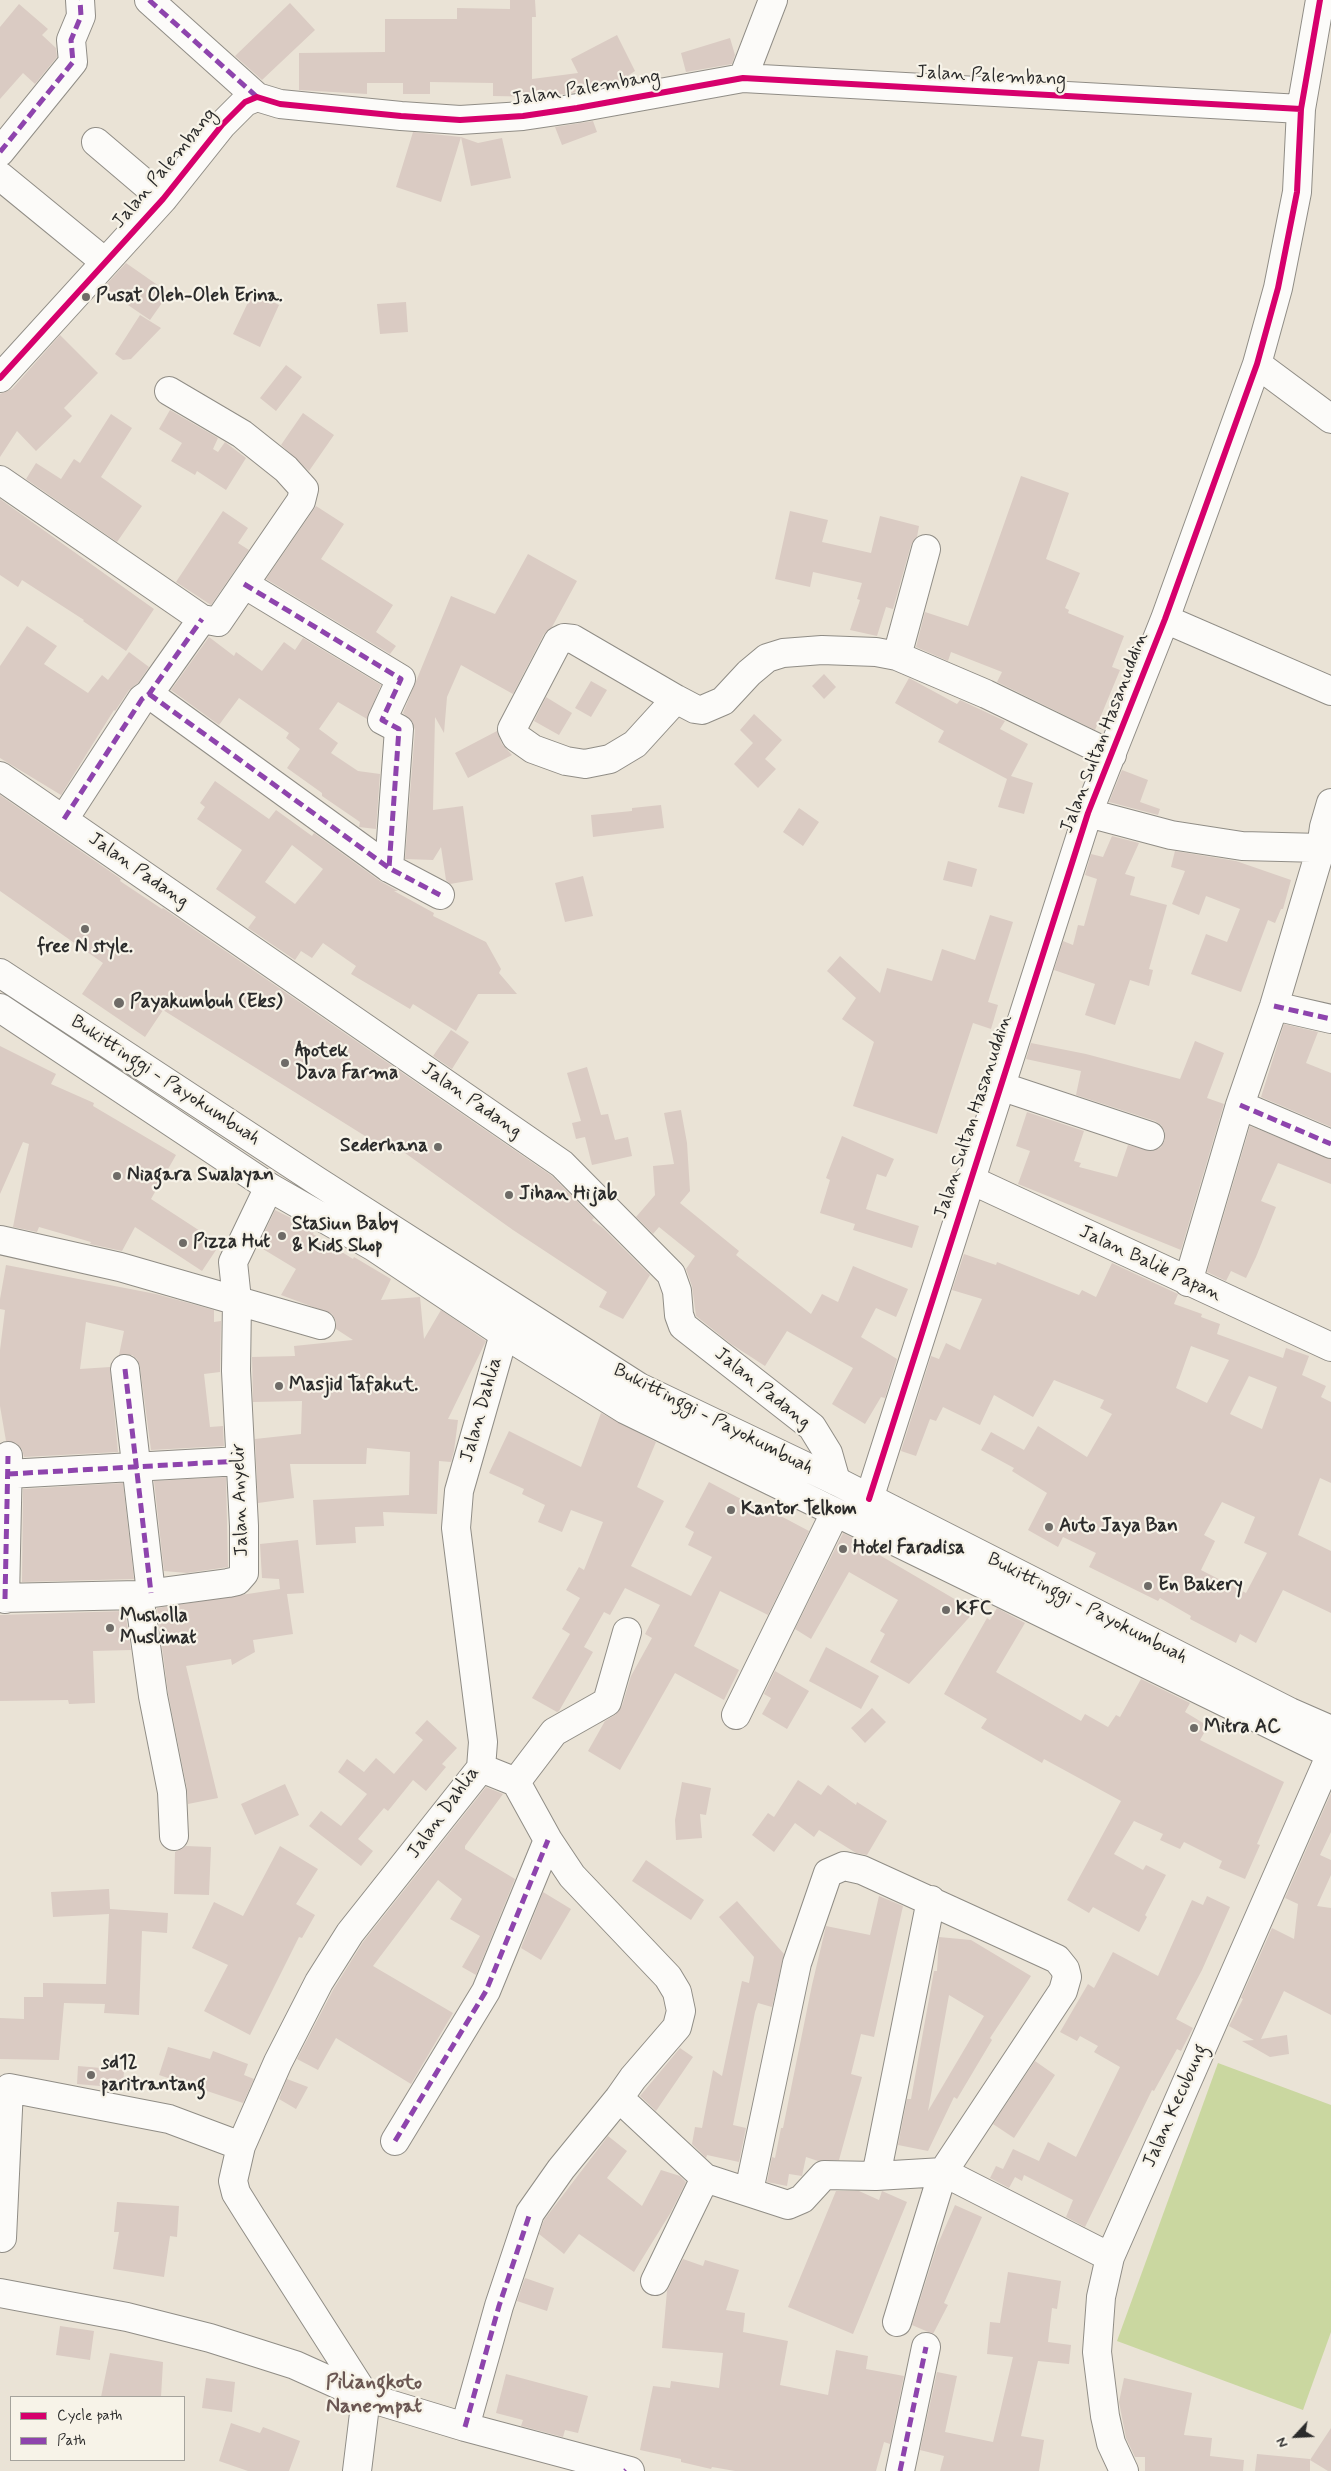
<!DOCTYPE html>
<style>
body{margin:0}
#map{position:relative;width:1331px;height:2471px;overflow:hidden;background:#eae3d6;font-family:Mynerve,sans-serif}
canvas{display:block}
.legend{position:absolute;left:10px;top:2396px;width:175px;height:65px;box-sizing:border-box;background:#f7f3e8;border:1px solid #a5a39c;margin:0;padding:6px 9px;list-style:none;font-size:15px;color:#2b2b2b}
.legend li{display:flex;align-items:center;gap:10px;height:25px}
.legend b{width:25px;border:1px solid #a5a39c}
.north{position:absolute;left:1271px;top:2411px;width:50px;height:50px;-webkit-text-stroke:4px #f7f3e8;paint-order:stroke;rotate:245deg;font-size:14px;font-weight:700;line-height:20px;text-align:center;color:#2b2b2b}
.north::after{content:'';display:block;margin:auto;width:18px;height:22px;background:#2b2b2b;clip-path:polygon(50% 0,100% 100%,50% 72%,0 100%)}
</style>
<div id="map">
<canvas width="1331" height="2471"></canvas>
<ul class="legend">
<li><b style="height:6px;background:#d6006c"></b>Cycle path</li>
<li><b style="height:6px;background:#8e44ad"></b>Path</li>
</ul>
<div class="north">N</div>
</div>
<script>
const ctx = document.querySelector('canvas').getContext('2d');
ctx.lineJoin = 'round';
function fill(path, color) { ctx.fillStyle = color; ctx.fill(path, 'evenodd'); }
const toPath = rows => new Path2D(rows.map(r => 'M' + r).join(''));
function stroke(path, color, width, dash) { ctx.strokeStyle = color; ctx.lineWidth = width; ctx.lineCap = dash ? 'butt' : 'round'; ctx.setLineDash(dash || []); ctx.stroke(path); }
function write(font, color, halo, rows, align = 'center') {
  ctx.font = font + ' Mynerve,sans-serif'; ctx.lineWidth = 4.5; ctx.setLineDash([]); ctx.textBaseline = 'middle'; ctx.strokeStyle = halo; ctx.fillStyle = color; for (const [text, x, y, turn = 0] of rows) {
    ctx.save(); ctx.translate(x, y); ctx.rotate((+turn || 0) * Math.PI / 180); ctx.textAlign = isNaN(turn) ? turn : align; if (halo) ctx.strokeText(text, 0, 0); ctx.fillText(text, 0, 0); ctx.restore();
  }
}
fill(toPath([
 [1218,2063,1331,2105,1331,2332,1303,2410,1117,2341]
]), '#cad7a0');
fill(toPath([
 [510,0,535,0,536,17,532,17,532,79,578,73,571,59,617,35,635,71,613,86,546,97,493,96,493,83,430,82,430,94,403,94,403,83,367,83,367,94,299,90,299,53,385,52,385,19,457,19,457,8,510,9],
 [290,3,315,30,262,80,235,56],
 [19,4,48,29,42,35,56,48,57,57,35,84,23,73,0,99,0,27],
 [730,38,735,55,732,64,686,72,681,53],
 [593,121,597,132,562,145,555,127],
 [413,132,461,137,441,202,396,187],
 [461,137,478,143,502,138,511,178,471,186],
 [126,263,169,293,150,320,103,288],
 [253,292,279,305,260,347,233,334],
 [406,302,408,332,380,334,377,304],
 [140,315,161,328,131,359,123,360,115,354],
 [60,335,98,373,64,408,72,416,36,451,17,431,0,457,0,394,12,389],
 [286,365,302,377,276,411,260,398],
 [170,410,218,438,213,449,218,452,225,442,246,458,226,490,197,471,195,475,171,461,182,443,159,429],
 [303,413,334,435,309,471,281,445],
 [111,414,132,428,101,477,142,506,117,542,26,479,36,463,61,479,74,459,80,463],
 [1021,476,1069,493,1046,559,1080,573,1065,608,1069,610,1068,613,1124,636,1112,667,1120,670,1095,730,997,682,1002,672,951,652,948,661,916,647,925,612,968,626],
 [0,499,154,609,126,651,83,621,84,620,22,580,18,587,0,575],
 [316,506,344,524,321,559,393,605,376,632,396,646,390,654,266,579],
 [223,511,248,528,238,543,249,550,211,605,176,582],
 [790,511,828,520,822,542,871,553,880,516,919,526,917,537,911,545,893,609,886,607,877,636,850,630,860,600,857,599,862,583,813,572,810,587,775,579],
 [528,554,577,581,552,627,544,634,513,694,461,665,447,697,444,733,435,717,433,810,463,806,473,880,450,884,446,880,441,847,433,860,405,859,415,730,412,721,403,713,451,596,495,614],
 [27,626,57,646,44,664,88,693,102,675,108,680,129,652,149,667,138,683,129,690,115,711,114,710,61,795,0,758,0,666],
 [209,637,234,656,236,652,262,671,284,642,295,650,303,638,381,685,367,719,338,702,319,729,338,743,331,753,358,771,380,774,376,829,359,827,360,822,322,796,322,793,287,768,300,749,286,738,289,733,239,698,219,725,171,690],
 [824,674,836,687,824,699,812,686],
 [909,678,957,704,960,700,1005,721,1000,729,1028,744,1011,776,1033,783,1024,814,998,807,1007,779,938,742,944,731,895,703],
 [591,681,607,690,591,717,575,708],
 [546,697,572,713,559,735,534,721],
 [754,714,782,740,765,759,776,769,758,788,734,764,753,743,740,730],
 [497,731,502,744,512,755,468,778,455,753],
 [1122,770,1148,780,1140,802,1160,809,1158,815,1109,802],
 [215,781,269,819,276,810,312,836,314,833,380,881,398,891,394,891,434,913,433,916,486,942,501,969,499,973,517,994,478,994,456,1031,413,1004,410,1009,351,974,356,966,323,943,312,958,301,951,295,960,248,928,256,917,216,889,242,850,197,819,205,807,200,803],
 [292,845,323,869,295,904,265,882],
 [0,795,121,879,120,881,162,909,163,908,552,1176,594,1218,592,1220,603,1228,650,1275,623,1319,599,1307,607,1292,513,1230,398,1148,394,1154,163,1010,145,1037,82,994,103,963,0,891],
 [661,805,664,828,593,837,591,815,632,811,632,808],
 [799,808,819,822,803,846,783,832],
 [1112,836,1139,843,1125,874,1135,877,1130,895,1167,905,1149,969,1153,970,1149,986,1130,980,1115,1025,1085,1015,1095,984,1054,970,1063,941,1073,945,1078,925,1084,926,1097,879,1085,875,1091,854,1103,857],
 [1175,851,1236,861,1291,880,1283,909,1281,909,1275,923,1268,920,1241,992,1191,974,1206,934,1227,942,1240,909,1206,896,1199,915,1172,904,1185,871,1171,867],
 [948,861,977,869,972,887,943,880],
 [583,876,593,916,565,922,555,883],
 [990,915,1013,922,988,1002,998,1005,991,1029,973,1023,937,1134,853,1106,874,1042,842,1019,856,998,827,971,840,956,880,993,887,968,932,981,942,949,975,960],
 [1284,1024,1318,1032,1306,1063,1331,1073,1331,1127,1261,1097],
 [451,1030,469,1042,452,1069,433,1056],
 [1195,1041,1224,1053,1207,1098,1224,1104,1181,1250,1018,1184,1030,1151,1016,1146,1027,1112,1084,1131,1074,1161,1081,1163,1079,1167,1117,1177,1128,1145,1153,1151,1161,1147,1165,1140,1165,1132,1161,1125,1155,1121,1076,1095,1081,1071,1026,1059,1031,1043,1086,1054,1180,1079],
 [0,1046,56,1074,51,1084,94,1103,93,1106,176,1155,151,1199,220,1244,202,1271,135,1227,122,1251,90,1244,91,1242,39,1227,37,1232,13,1227,29,1144,23,1142,0,1194],
 [587,1067,601,1115,608,1114,615,1140,628,1137,632,1156,592,1165,585,1137,576,1139,572,1123,581,1121,567,1073],
 [681,1110,687,1143,690,1191,680,1203,739,1251,736,1255,811,1314,822,1294,838,1302,853,1266,908,1289,896,1317,876,1308,861,1337,897,1359,885,1398,881,1397,865,1424,832,1404,853,1368,787,1331,765,1366,731,1344,696,1316,692,1286,686,1269,695,1256,659,1227,653,1234,636,1217,655,1195,653,1166,674,1164,664,1113],
 [1250,1126,1331,1159,1331,1184,1278,1163,1261,1201,1276,1207,1256,1257,1246,1278,1231,1271,1226,1281,1207,1272],
 [842,1136,894,1159,886,1177,877,1174,866,1209,919,1226,912,1248,853,1230,855,1224,820,1213,830,1180,826,1178],
 [275,1210,305,1225,314,1231,313,1234,353,1259,354,1257,391,1279,381,1300,420,1297,424,1339,441,1310,486,1341,448,1419,458,1420,454,1451,451,1462,439,1461,437,1514,383,1512,384,1526,355,1527,356,1543,316,1545,313,1500,409,1495,410,1452,367,1448,366,1464,290,1464,294,1498,258,1503,255,1439,301,1434,302,1401,253,1402,252,1357,295,1356,294,1346,353,1340,336,1329,336,1321,332,1314,281,1295,296,1269,258,1246],
 [964,1254,996,1265,997,1262,1079,1295,1082,1290,1096,1297,1112,1263,1178,1294,1174,1304,1202,1314,1201,1317,1220,1324,1217,1334,1283,1358,1286,1348,1309,1356,1302,1375,1326,1386,1321,1397,1331,1402,1331,1483,1320,1478,1298,1535,1331,1551,1331,1613,1283,1590,1256,1643,1240,1634,1236,1643,1190,1619,1191,1616,1160,1598,1158,1601,1089,1567,1096,1553,1063,1537,1058,1547,1028,1530,1047,1493,1012,1471,1014,1468,981,1450,991,1432,1024,1450,1038,1426,1087,1457,1112,1414,1100,1408,1104,1400,1054,1380,1033,1417,994,1395,980,1425,943,1407,936,1421,930,1419,916,1456,901,1451,931,1356,939,1359,946,1343,960,1350,982,1299,952,1290],
 [1191,1346,1229,1360,1207,1403,1176,1388],
 [1249,1376,1277,1387,1262,1429,1230,1414],
 [1222,1502,1255,1517,1244,1543,1267,1553,1246,1593,1201,1570,1215,1541,1204,1535],
 [6,1265,156,1294,214,1310,214,1322,221,1321,220,1372,204,1374,210,1427,223,1426,224,1446,151,1450,140,1367,137,1359,132,1355,119,1355,124,1331,86,1322,80,1369,110,1367,118,1452,24,1457,22,1449,16,1443,6,1441,0,1406,0,1350,5,1310,0,1309,0,1299],
 [601,1413,656,1442,637,1487,664,1501,631,1566,691,1596,712,1557,688,1545,694,1532,685,1527,709,1482,773,1516,775,1513,809,1531,768,1615,720,1591,694,1646,739,1670,724,1700,675,1673,620,1770,588,1751,605,1721,615,1715,622,1706,631,1676,652,1638,645,1634,660,1605,625,1588,610,1615,604,1612,584,1647,593,1652,559,1711,557,1712,532,1698,570,1634,562,1629,580,1598,566,1590,579,1567,584,1570,603,1522,571,1510,562,1532,538,1522,545,1505,522,1494,524,1489,489,1473,509,1431,581,1467],
 [226,1477,228,1567,187,1573,164,1571,154,1481],
 [123,1483,134,1579,22,1582,23,1489],
 [843,1533,865,1544,864,1546,975,1611,909,1684,870,1662,885,1634,880,1631,898,1600,849,1572,811,1639,795,1629],
 [298,1540,304,1593,287,1594,293,1634,253,1640,255,1652,232,1665,231,1659,186,1666,218,1798,188,1804,187,1789,168,1693,157,1608,280,1589,279,1579,262,1578,260,1544],
 [997,1608,1025,1623,996,1672,1081,1721,1085,1714,1108,1727,1116,1715,1120,1717,1141,1679,1190,1703,1185,1712,1208,1726,1200,1740,1284,1782,1257,1844,1260,1845,1245,1879,1219,1868,1222,1861,1184,1842,1180,1849,1160,1840,1163,1834,1134,1821,1114,1854,1143,1870,1146,1865,1166,1875,1145,1915,1147,1917,1139,1932,1093,1907,1089,1913,1067,1900,1121,1801,1044,1759,1042,1763,981,1728,987,1719,944,1694,987,1618,990,1620],
 [125,1611,131,1650,93,1651,95,1703,69,1704,68,1700,0,1701,0,1615],
 [826,1647,879,1676,861,1709,809,1681],
 [775,1671,809,1691,787,1729,762,1714,771,1698,764,1694],
 [872,1708,886,1722,865,1743,851,1728],
 [427,1720,457,1748,442,1764,446,1767,426,1791,413,1780,388,1811,384,1808,358,1839,373,1851,361,1866,309,1826,321,1811,341,1826,367,1794,338,1772,347,1759,364,1772,376,1758,394,1774,423,1740,415,1733],
 [798,1780,821,1795,828,1785,856,1805,857,1802,887,1821,867,1855,856,1853,819,1830,814,1837,795,1823,774,1852,752,1835,768,1813,774,1817],
 [682,1782,711,1788,706,1815,700,1814,702,1838,676,1840,675,1820],
 [285,1784,299,1815,255,1835,241,1804],
 [486,1787,503,1794,465,1846,465,1849,515,1879,476,1975,462,1967,480,1936,450,1919,462,1899,438,1880,373,1966,453,2013,411,2084,336,2038,318,2070,297,2059,333,1990,363,1942],
 [1331,1793,1331,1832,1320,1855,1331,1860,1331,1875,1317,1906,1331,1908,1331,2015,1284,1991,1261,2039,1287,2035,1289,2054,1270,2057,1242,2041,1254,2040,1229,2026,1243,1999,1241,1998,1272,1928,1294,1939,1298,1904,1285,1898],
 [186,1846,211,1847,209,1895,174,1894,175,1852],
 [280,1846,318,1869,296,1904,315,1915,302,1938,299,1937,250,2035,204,2011,228,1965,192,1948,214,1902,243,1916],
 [646,1860,704,1900,691,1920,632,1881],
 [109,1889,110,1909,168,1913,167,1933,142,1931,139,2015,104,2013,105,2004,64,2003,59,2060,0,2059,0,2018,24,2019,24,1997,43,1997,43,1983,106,1984,109,1914,53,1917,51,1892],
 [543,1892,571,1909,541,1960,521,1948],
 [879,1896,903,1906,874,2037,861,2034,851,2074,862,2077,839,2160,818,2161,806,2157,802,2176,789,2174,787,2186,767,2182,772,2157,775,2158,781,2128,783,2128,812,1985,826,1926,870,1935],
 [1207,1896,1230,1907,1202,1970,1176,2019,1193,2028,1181,2051,1177,2049,1154,2091,1152,2090,1085,2227,1066,2217,1073,2200,1024,2175,1022,2181,1015,2177,1009,2188,990,2178,996,2166,1003,2169,1013,2149,1039,2161,1048,2142,1076,2157,1120,2067,1094,2052,1098,2046,1080,2036,1077,2041,1060,2032,1088,1984,1094,1988,1113,1952,1158,1976,1192,1900,1203,1905],
 [737,1901,784,1954,772,2007,758,2003,755,2012,733,2125,746,2128,739,2162,707,2155,706,2158,692,2144,695,2127,702,2128,713,2070,722,2076,742,1981,749,1983,754,1957,719,1917],
 [939,1937,971,1940,1031,1976,990,2038,992,2040,957,2099,954,2097,928,2151,898,2145,907,2099,911,2099,934,1971,937,1971],
 [949,1995,984,2016,928,2111],
 [168,2047,210,2059,213,2051,248,2064,244,2075,254,2079,243,2103,159,2075],
 [680,2048,693,2057,656,2111,640,2096],
 [1035,2061,1055,2075,1014,2138,993,2124],
 [78,2066,124,2070,123,2088,77,2084],
 [287,2079,308,2087,296,2109,279,2099],
 [608,2136,627,2151,607,2178,642,2206,661,2170,680,2176,686,2182,671,2212,634,2272,579,2234,564,2254,539,2234,544,2220],
 [836,2191,859,2191,879,2200,882,2191,907,2202,853,2334,788,2307],
 [117,2202,179,2206,177,2237,170,2236,164,2277,113,2269,119,2232,114,2232],
 [955,2205,982,2217,944,2303,948,2305,933,2334,912,2325,937,2246],
 [683,2259,703,2266,705,2260,739,2270,726,2310,745,2313,743,2332,788,2341,780,2385,828,2395,836,2350,868,2356,866,2369,904,2376,890,2444,884,2442,876,2471,735,2471,712,2467,711,2469,681,2462,681,2459,640,2450,653,2386,670,2388,671,2381,719,2388,723,2353,662,2348,667,2291],
 [1008,2272,1061,2281,1057,2309,1052,2308,1048,2342,1071,2345,1069,2364,1038,2361,1021,2436,1044,2440,1039,2471,940,2471,944,2456,920,2450,937,2372,957,2376,945,2432,993,2442,1013,2357,987,2354,990,2322,1000,2323],
 [525,2278,554,2288,547,2311,517,2301],
 [60,2326,94,2331,90,2360,56,2355],
 [110,2353,163,2362,161,2397,101,2397],
 [506,2374,588,2396,578,2433,565,2430,563,2437,521,2426,523,2420,496,2413],
 [206,2378,235,2382,232,2412,202,2408],
 [1124,2378,1192,2393,1184,2435,1212,2438,1210,2456,1244,2460,1243,2471,1145,2471,1145,2457,1135,2457,1126,2438,1119,2402],
 [231,2423,260,2433,263,2427,300,2441,289,2471,248,2471,219,2461],
 [1331,2428,1331,2471,1328,2471,1310,2460],
 [1257,2454,1310,2459,1310,2471,1255,2471]
]), '#dacbc3');
const minor = toPath([
 [149,0,257,97],
 [743,78,773,0],
 [96,142,163,199],
 [0,152,73,62,71,40,81,16,80,0],
 [0,176,105,262],
 [1257,364,1331,419],
 [0,378,163,199,222,125,245,102,257,97,280,104,401,116,460,120,523,116,577,108,743,78,1301,109],
 [0,480,202,619,218,622,301,501,304,489,286,469,242,434,169,391],
 [244,584,401,679,382,720,399,729,389,868],
 [1165,619,1331,691],
 [897,656,926,549],
 [149,694,389,868,440,895],
 [676,699,635,744,610,759,585,764,566,761,533,749,516,737,512,729,558,641,564,638,573,639,676,699,695,709,702,710,723,701,749,673,767,658,783,653,822,650,876,652,897,656,986,694,1112,755],
 [0,776,562,1164,671,1274,677,1291,679,1315,683,1326,812,1427,828,1453,836,1481],
 [1331,803,1324,827,1331,830],
 [1088,813,1171,835,1242,846,1321,848],
 [64,819,142,699,149,694,202,619],
 [1274,1006,1331,1019],
 [1000,1086,1150,1136],
 [1240,1105,1331,1144],
 [969,1179,1331,1347],
 [0,1240,120,1267,321,1325],
 [1188,1282,1240,1105,1274,1006,1321,848,1324,827],
 [125,1369,151,1593],
 [8,1474,240,1461],
 [869,1499,1088,813,1165,619,1257,364,1278,288,1297,192,1301,109,1320,0],
 [139,1595,153,1696,172,1792,174,1836],
 [0,1598,139,1595,228,1583,237,1581,244,1573,244,1526,236,1371,237,1300,233,1262,269,1187],
 [5,1599,8,1456],
 [736,1715,835,1513],
 [516,1782,554,1732,607,1702,627,1632],
 [619,2098,705,2178,788,2205,802,2199,824,2175,876,2176,943,2172,1110,2257],
 [395,2141,486,1991,548,1840],
 [876,2176,931,1900],
 [749,2191,797,1963,828,1873,844,1866,862,1870,1057,1959,1065,1969,1067,1977,1063,1991,943,2172,897,2322],
 [2,2238,9,2088,169,2119,241,2146],
 [655,2281,705,2178],
 [0,2293,127,2317,210,2338,295,2365,366,2397,465,2427,630,2471],
 [465,2427,499,2306,530,2213,561,2169,619,2098,633,2078,677,2027,681,2011,677,1992,668,1977,572,1876,548,1840,516,1782,481,1768],
 [357,2471,366,2397,251,2217,236,2193,233,2181,241,2146,278,2062,319,1982,350,1933,481,1768,483,1742,456,1528,459,1491,504,1334],
 [900,2471,926,2347],
 [1124,2471,1111,2443,1105,2416,1097,2352,1101,2297,1110,2257,1331,1754]
]);
const highway = toPath([
 [0,973,317,1181,639,1387,836,1481,1290,1712,1331,1730],
 [0,1008,269,1187,374,1247,504,1334,626,1410,1331,1754]
]);
stroke(minor, '#908d86', 30);
stroke(highway, '#908d86', 30);
stroke(minor, '#fcfbf9', 28);
stroke(highway, '#fcfbf9', 28);
stroke(toPath([
 [149,0,257,97],
 [0,152,73,62,71,40,81,16,80,0],
 [244,584,401,679,382,720,399,729,389,868],
 [149,694,389,868,440,895],
 [64,819,142,699,149,694,202,619],
 [1274,1006,1331,1019],
 [1240,1105,1331,1144],
 [125,1369,151,1593],
 [8,1474,240,1461],
 [5,1599,8,1456],
 [395,2141,486,1991,548,1840],
 [465,2427,499,2306,530,2213],
 [625,2471,626,2470],
 [900,2471,926,2347]
]), '#8e44ad', 5, [10, 5]);
stroke(toPath([
 [0,378,163,199,222,125,245,102,257,97,280,104,401,116,460,120,523,116,577,108,743,78,1301,109],
 [869,1499,1088,813,1165,619,1257,364,1278,288,1297,192,1301,109,1320,0]
]), '#d6006c', 6);
for (const [x, y, r, color] of [
 [86,297,5,"#6e6b67"],
 [85,929,5,"#6e6b67"],
 [119,1003,6,"#6e6b67"],
 [285,1063,5,"#6e6b67"],
 [438,1147,5,"#6e6b67"],
 [117,1176,5,"#6e6b67"],
 [509,1195,5,"#6e6b67"],
 [282,1236,5,"#6e6b67"],
 [183,1243,5,"#6e6b67"],
 [279,1386,5,"#6e6b67"],
 [731,1510,5,"#6e6b67"],
 [1049,1527,5,"#6e6b67"],
 [843,1549,5,"#6e6b67"],
 [1148,1586,5,"#6e6b67"],
 [946,1610,5,"#6e6b67"],
 [110,1628,5,"#6e6b67"],
 [1194,1728,5,"#6e6b67"],
 [91,2075,5,"#6e6b67"]
]) { const dot = new Path2D(); dot.arc(x, y, r, 0, 2 * Math.PI); ctx.fillStyle = color; ctx.fill(dot); stroke(dot, '#f7f3e8', 2); }
write('19px', '#2b2b2b', '#f7f3e8', [
 ["Jalan Palembang",991,77,3],
 ["Jalan Palembang",586,89,-9],
 ["Jalan Palembang",165,169,-50],
 ["Jalan Sultan Hasanuddin",1105,733,-69],
 ["Jalan Padang",138,871,35],
 ["Bukittinggi - Payokumbuah",165,1081,33],
 ["Jalan Padang",471,1101,35],
 ["Jalan Sultan Hasanuddin",974,1117,-72],
 ["Jalan Balik Papan",1150,1264,25],
 ["Jalan Padang",762,1389,39],
 ["Jalan Dahlia",482,1410,-74],
 ["Bukittinggi - Payokumbuah",713,1420,27],
 ["Jalan Anyelir",241,1500,-92],
 ["Bukittinggi - Payokumbuah",1087,1609,27],
 ["Jalan Dahlia",444,1813,-54],
 ["Jalan Kecubung",1176,2106,-66]
]);
write('bold 19px', '#2b2b2b', '#f7f3e8', [
 ["Pusat Oleh-Oleh Erina.",96,297],
 ["free N style.",85,948,"center"],
 ["Payakumbuh (Eks)",130,1003],
 ["Apotek",295,1052],
 ["Dava Farma",295,1074],
 ["Sederhana",428,1147,"right"],
 ["Niagara Swalayan",127,1176],
 ["Jihan Hijab",519,1195],
 ["Stasiun Baby",292,1225],
 ["& Kids Shop",292,1247],
 ["Pizza Hut",193,1243],
 ["Masjid Tafakut.",289,1386],
 ["Kantor Telkom",741,1510],
 ["Auto Jaya Ban",1059,1527],
 ["Hotel Faradisa",853,1549],
 ["En Bakery",1158,1586],
 ["KFC",956,1610],
 ["Musholla",120,1617],
 ["Muslimat",120,1639],
 ["Mitra AC",1204,1728],
 ["sd12",101,2064],
 ["paritrantang",101,2086]
], 'left');
write('bold 21px', '#6b5753', '#f7f3e8', [
 ["Piliangkoto",374,2384],
 ["Nanempat",374,2408]
]);
</script>
